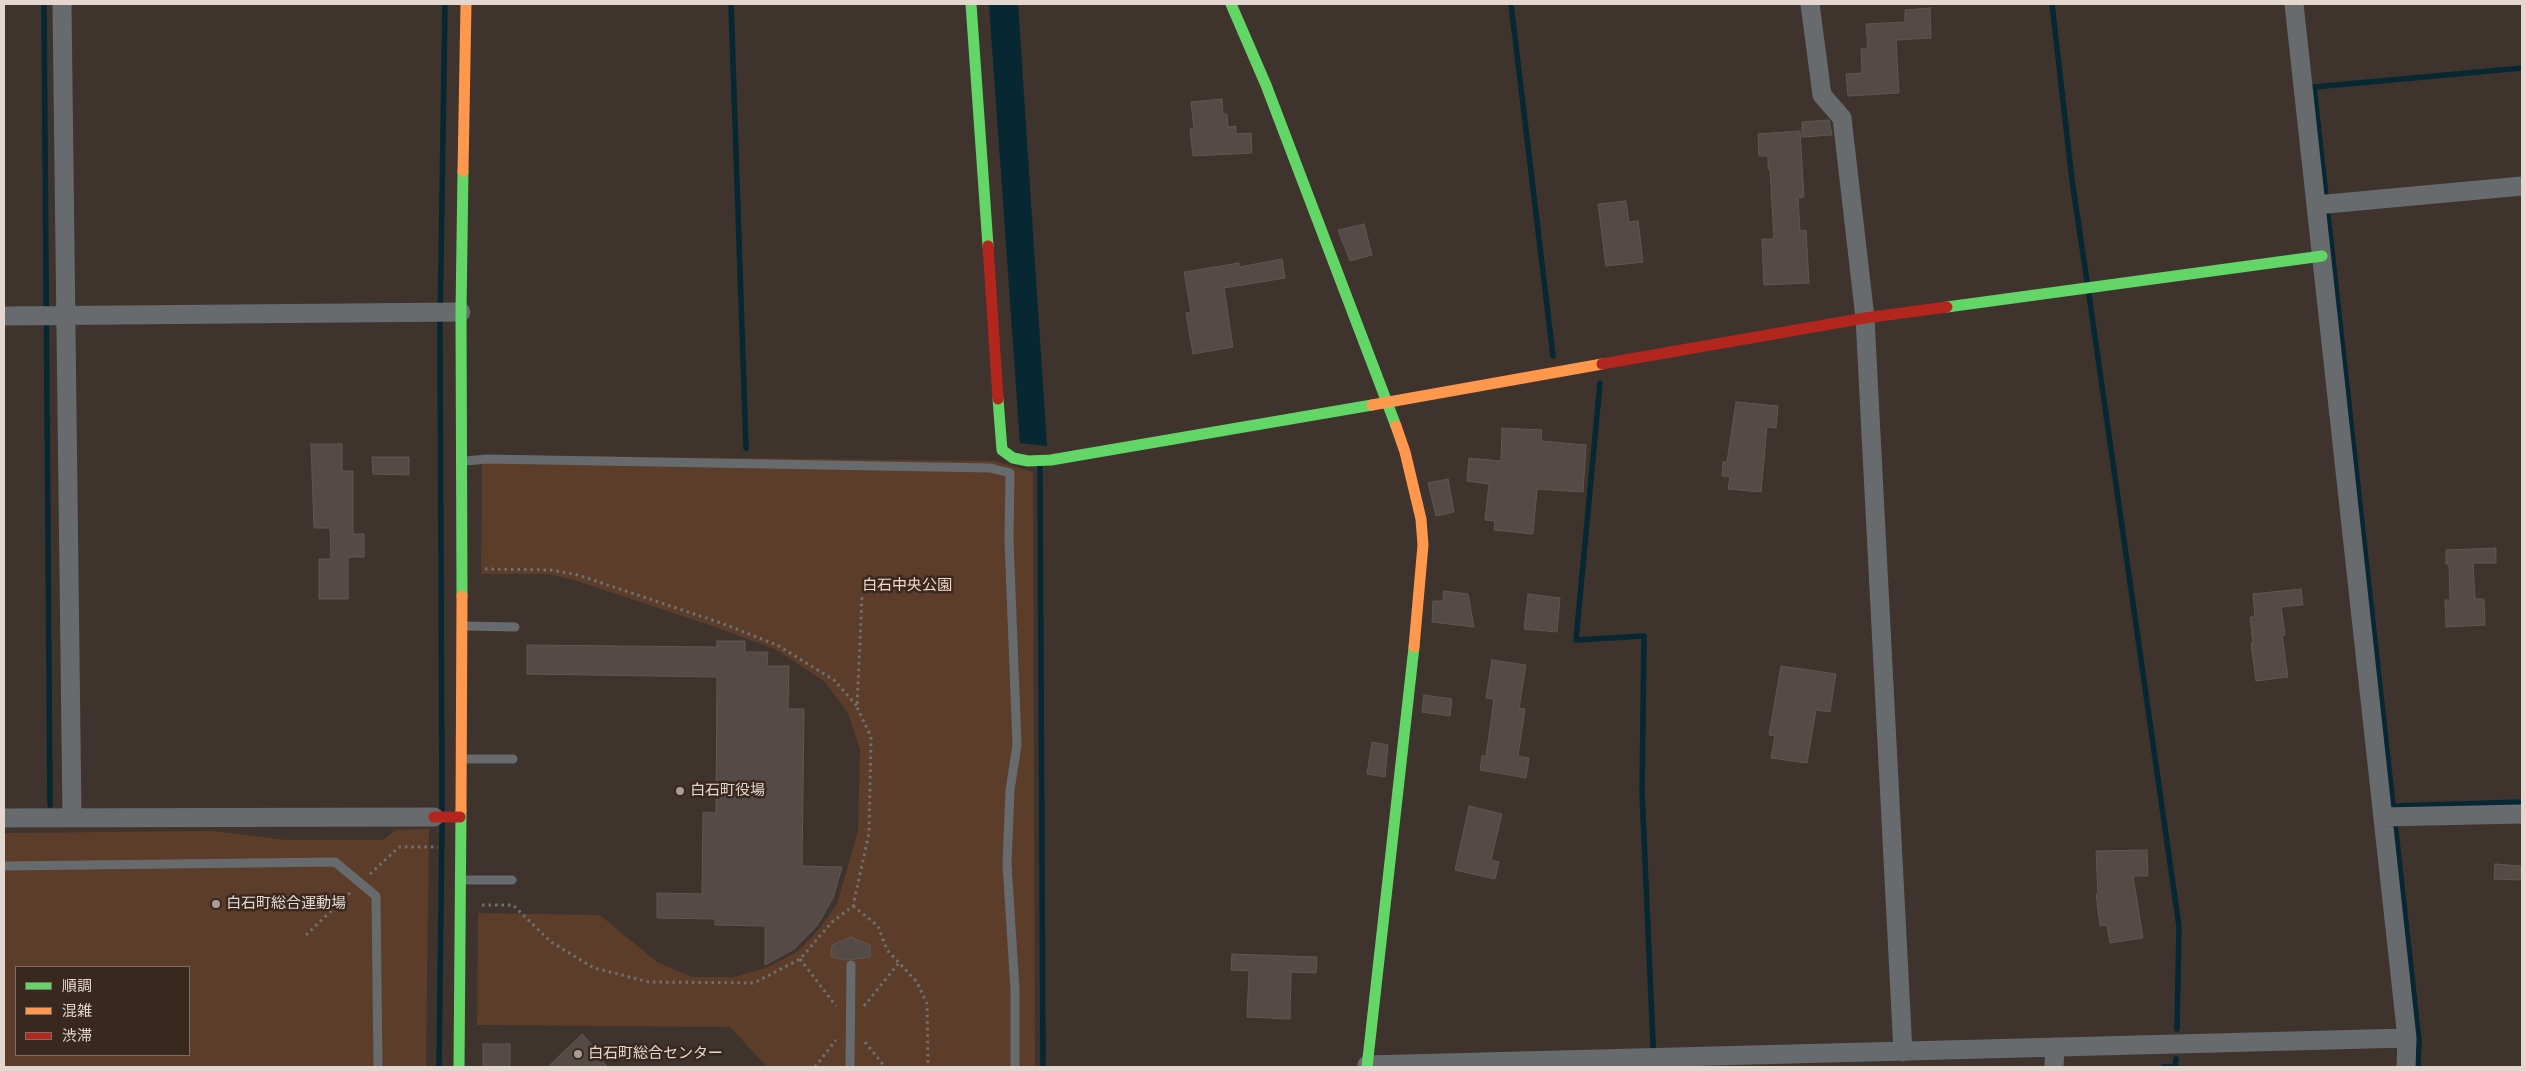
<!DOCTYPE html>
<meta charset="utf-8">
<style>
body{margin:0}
#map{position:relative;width:2526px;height:1071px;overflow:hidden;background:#3e332d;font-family:"Titillium Web","Noto Sans JP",sans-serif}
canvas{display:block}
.frame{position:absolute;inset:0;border:5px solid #e3d7d0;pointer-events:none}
.legend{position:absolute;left:15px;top:966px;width:175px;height:90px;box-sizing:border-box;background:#39281e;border:1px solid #7d6e65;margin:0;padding:6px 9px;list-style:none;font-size:15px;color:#e3d7d0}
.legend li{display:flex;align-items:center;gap:10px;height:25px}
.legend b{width:25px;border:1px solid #7d6e65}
</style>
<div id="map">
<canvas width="2526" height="1071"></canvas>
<div class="frame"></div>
<ul class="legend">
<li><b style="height:6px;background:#63d668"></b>順調</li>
<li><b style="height:6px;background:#ff974d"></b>混雑</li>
<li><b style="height:6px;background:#b3261e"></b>渋滞</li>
</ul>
</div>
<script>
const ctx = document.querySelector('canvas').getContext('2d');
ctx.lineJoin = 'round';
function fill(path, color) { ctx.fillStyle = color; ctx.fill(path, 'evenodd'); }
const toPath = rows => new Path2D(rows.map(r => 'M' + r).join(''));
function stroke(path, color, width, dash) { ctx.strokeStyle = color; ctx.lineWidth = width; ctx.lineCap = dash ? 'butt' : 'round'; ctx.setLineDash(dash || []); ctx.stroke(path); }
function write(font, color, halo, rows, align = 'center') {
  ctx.font = font + ' "Titillium Web","Noto Sans JP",sans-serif'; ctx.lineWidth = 5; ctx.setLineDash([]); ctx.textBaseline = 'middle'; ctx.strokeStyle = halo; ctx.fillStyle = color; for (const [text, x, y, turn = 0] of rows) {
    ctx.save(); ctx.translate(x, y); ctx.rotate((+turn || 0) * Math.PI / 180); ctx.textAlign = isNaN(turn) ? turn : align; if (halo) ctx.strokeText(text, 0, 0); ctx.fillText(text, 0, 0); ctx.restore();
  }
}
fill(toPath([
 [482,455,995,461,1033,472,1035,1067,767,1067,730,1027,477,1025,478,913,600,915,657,962,692,977,733,977,766,968,797,952,820,928,837,904,858,831,860,750,848,713,824,681,775,649,715,627,574,580,548,574,481,574],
 [429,829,426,1067,4,1067,4,833,212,831,287,840,383,840,396,830],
 [16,967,189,967,189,1055,16,1055]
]), '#5b3d2a');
fill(toPath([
 [989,4,1018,4,1047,446,1020,443]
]), '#072733');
stroke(toPath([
 [44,4,50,805],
 [731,4,746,448],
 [1511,4,1553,356],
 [2052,4,2072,180,2087,281],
 [2089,295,2179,926,2177,1029],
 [1600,383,1576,640,1644,636,1642,792,1654,1067],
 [1040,467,1043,1067],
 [2394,806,2522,802],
 [442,810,440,325,445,4],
 [439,1067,442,824],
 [2163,1067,2175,1067],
 [2175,1067,2176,1059],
 [2418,1067,2419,1041,2314,87,2522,68]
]), '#072733', 5.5);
const building = toPath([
 [1930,8,1931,38,1896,40,1899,93,1848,96,1846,74,1862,73,1861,49,1868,49,1866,24,1905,22,1905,10,1930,8],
 [1222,99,1223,114,1227,114,1228,127,1236,126,1236,134,1251,133,1252,153,1193,156,1190,129,1194,129,1191,102,1222,99],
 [1829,120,1832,135,1802,137,1802,122,1829,120],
 [1800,131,1804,197,1798,198,1800,231,1806,230,1809,283,1764,285,1762,239,1774,239,1770,169,1768,169,1768,156,1759,156,1758,134,1800,131],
 [1626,201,1629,222,1638,221,1643,262,1606,266,1598,204,1626,201],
 [1364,224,1372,255,1350,261,1338,230,1364,224],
 [1282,259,1285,278,1224,288,1233,347,1193,354,1186,313,1191,312,1184,272,1239,263,1239,267,1282,259],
 [1736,402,1778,406,1776,428,1767,427,1761,492,1728,489,1730,477,1722,476,1723,462,1727,462,1736,402],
 [1502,428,1542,430,1541,441,1586,445,1583,492,1537,489,1533,534,1494,530,1495,521,1485,520,1489,484,1467,481,1469,458,1501,461,1502,428],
 [311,444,342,444,342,471,353,471,353,534,364,534,364,557,348,557,348,599,319,599,319,559,331,559,330,528,314,528,311,444],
 [372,457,409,457,409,475,373,474,372,457],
 [1448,479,1454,512,1436,516,1428,483,1448,479],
 [2496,548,2496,563,2473,563,2475,599,2484,599,2485,625,2446,627,2445,600,2450,600,2449,564,2446,564,2446,550,2496,548],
 [2301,589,2303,605,2281,607,2285,635,2282,635,2288,677,2256,681,2251,643,2253,643,2250,617,2255,617,2253,594,2301,589],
 [1444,591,1468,594,1474,627,1432,622,1433,601,1443,601,1444,591],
 [1528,594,1560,598,1557,632,1524,629,1528,594],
 [717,641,745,641,745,652,768,652,767,666,789,666,788,709,804,709,802,866,842,867,833,898,817,926,794,949,765,965,765,926,715,925,715,919,657,918,657,893,702,894,703,812,716,813,717,677,527,674,527,645,717,647,717,641],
 [1492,660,1526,665,1519,708,1525,709,1518,756,1529,758,1526,778,1480,770,1482,756,1486,756,1494,699,1486,698,1492,660],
 [1781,666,1836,674,1830,712,1816,710,1807,763,1771,758,1775,736,1769,735,1781,666],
 [1424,695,1452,699,1450,716,1422,712,1424,695],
 [1372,742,1388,745,1385,777,1367,774,1372,742],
 [1469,806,1502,814,1491,860,1499,862,1495,879,1455,870,1469,806],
 [2147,850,2148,876,2133,876,2143,938,2110,943,2107,925,2100,926,2096,894,2098,894,2096,851,2147,850],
 [2495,864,2521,866,2521,880,2494,879,2495,864],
 [851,937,870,945,870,957,847,960,831,957,832,945,851,937],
 [1232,954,1317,957,1316,973,1291,972,1290,1019,1247,1017,1249,971,1231,970,1232,954],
 [582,1034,594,1047,591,1049,608,1067,548,1067,582,1034],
 [483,1044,510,1044,510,1067,483,1067,483,1044]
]);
fill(building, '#544b46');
stroke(building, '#615752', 1);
stroke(toPath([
 [485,569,551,570,578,575,721,623,777,645,834,680,857,706],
 [370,874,399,847,438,847],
 [482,905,513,905,551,942,594,968,649,982,754,983,800,959,832,922,853,906,869,833,871,737,857,707,862,597],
 [853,906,878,926,887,950,917,982,927,1004,928,1067],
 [306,935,351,892],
 [800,959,836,1006],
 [864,1006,898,964],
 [865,1042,885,1067],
 [815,1067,836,1040]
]), '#6f7171', 3, [2.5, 4]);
stroke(toPath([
 [466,461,487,459,990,468,1010,473,1009,540,1017,745,1010,790,1007,864,1015,990,1015,1067],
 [464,626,515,627],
 [463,759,513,759],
 [4,866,335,862,376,896,378,1067],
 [462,880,512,880],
 [850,1067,851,965]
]), '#686b6e', 9);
stroke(toPath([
 [62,4,72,818],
 [1810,4,1822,95,1842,118,1865,318,1903,1052],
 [2294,4,2407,1038,2406,1067],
 [2316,205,2522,186],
 [4,316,461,312],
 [2383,817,2522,814],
 [4,818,434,817],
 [1367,1065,2407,1038],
 [2054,1067,2055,1047]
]), '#686b6e', 19);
stroke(toPath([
 [971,4,988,246],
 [1231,4,1266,85,1396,426],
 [1947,307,2322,256],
 [998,399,1002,450,1013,458,1028,461,1051,460,1372,405],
 [462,596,461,312,463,171],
 [459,1067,461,811],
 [1367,1067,1414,647]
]), '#63d668', 11);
stroke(toPath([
 [463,171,466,4],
 [1372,405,1602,364],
 [1396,426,1405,452,1421,519,1423,545,1414,647],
 [461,811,462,596]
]), '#ff974d', 11);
stroke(toPath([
 [988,246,998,399],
 [1602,364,1865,318,1947,307],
 [434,817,460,817]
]), '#b3261e', 11);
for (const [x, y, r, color] of [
 [680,791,5,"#a99e97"],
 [216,904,5,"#a99e97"],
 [578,1054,5,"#a99e97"]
]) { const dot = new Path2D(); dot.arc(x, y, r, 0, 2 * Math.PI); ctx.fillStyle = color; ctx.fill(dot); stroke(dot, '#39281e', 2); }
write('15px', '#f7d7c5', '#39281e', [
 ["白石中央公園",907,586]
]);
write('15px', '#e3d7d0', '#39281e', [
 ["白石町役場",690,791],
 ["白石町総合運動場",226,904],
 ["白石町総合センター",588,1054]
], 'left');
</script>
